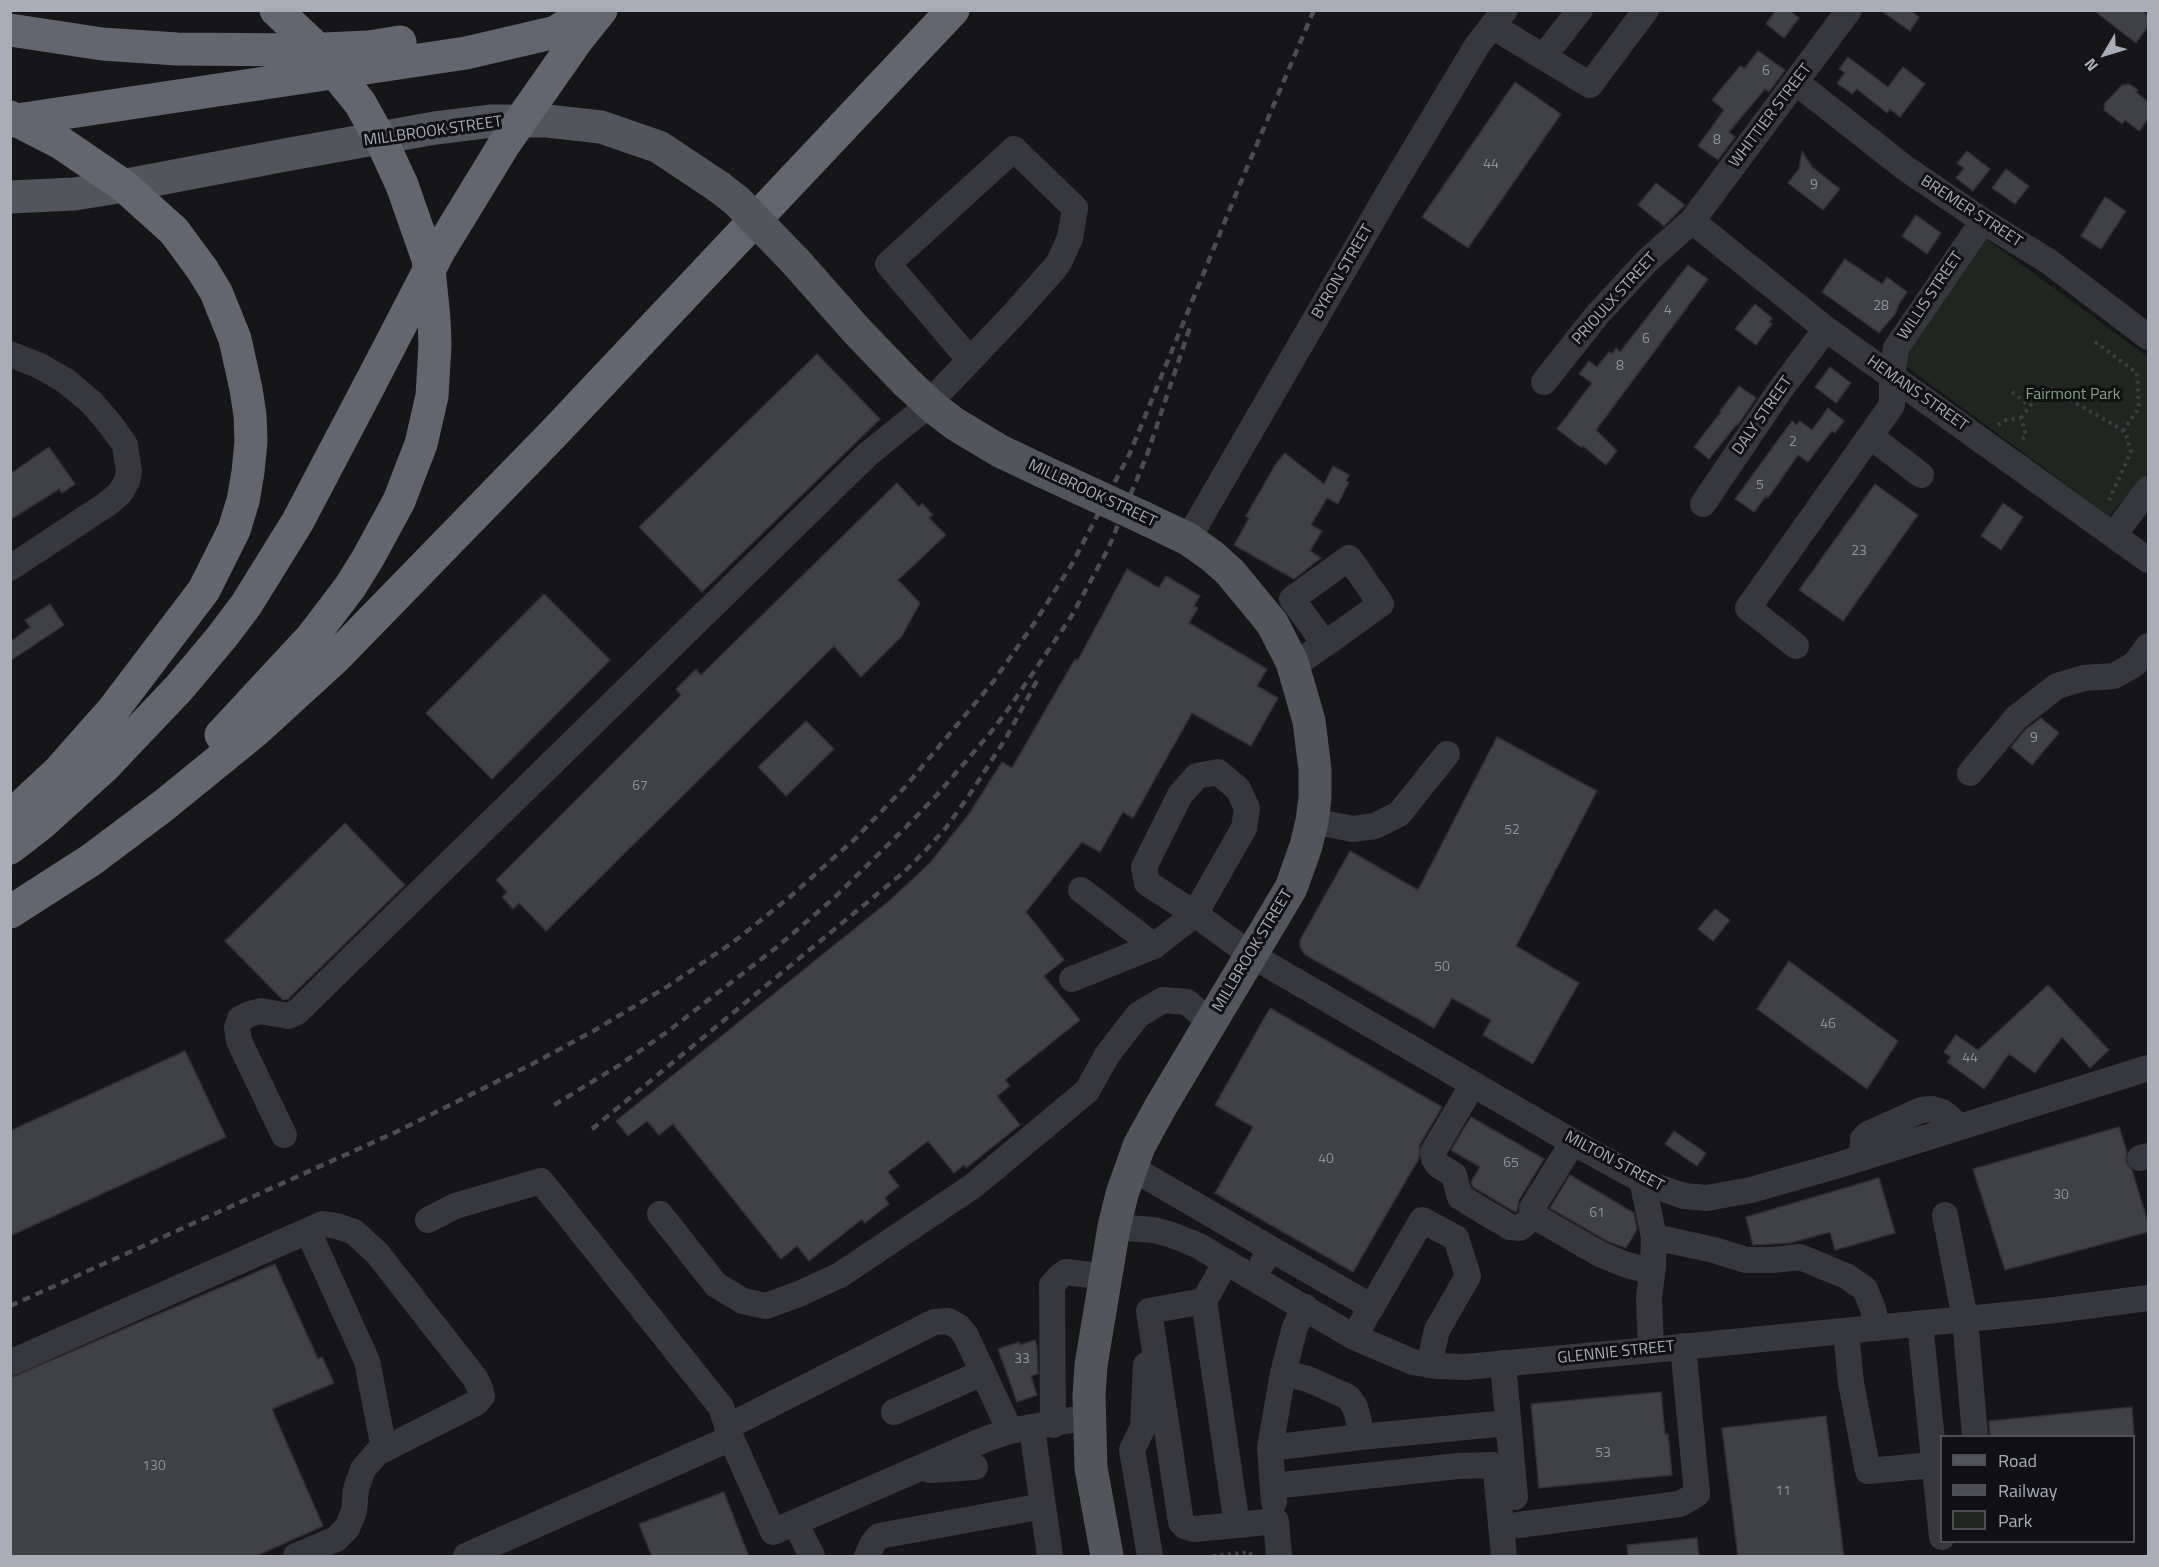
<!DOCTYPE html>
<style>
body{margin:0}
#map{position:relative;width:2159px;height:1567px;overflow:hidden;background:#161618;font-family:"Titillium Web",sans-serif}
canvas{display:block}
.frame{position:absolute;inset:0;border:12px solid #a8adb8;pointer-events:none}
.legend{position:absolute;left:1940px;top:1435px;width:195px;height:108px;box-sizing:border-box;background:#111113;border:2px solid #4d4f55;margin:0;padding:8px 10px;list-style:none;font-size:18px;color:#a8adb8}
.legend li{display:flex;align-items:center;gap:12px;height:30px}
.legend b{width:30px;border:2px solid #4d4f55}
.north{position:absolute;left:2075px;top:24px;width:60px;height:60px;-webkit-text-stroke:4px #111113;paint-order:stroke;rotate:232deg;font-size:16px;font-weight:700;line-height:24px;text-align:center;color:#a8adb8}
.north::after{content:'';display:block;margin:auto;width:21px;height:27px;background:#a8adb8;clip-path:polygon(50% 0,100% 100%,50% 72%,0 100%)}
</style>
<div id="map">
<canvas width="2159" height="1567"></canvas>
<div class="frame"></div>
<ul class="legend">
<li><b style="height:8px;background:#53555c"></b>Road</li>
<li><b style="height:8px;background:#4a4c52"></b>Railway</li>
<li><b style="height:16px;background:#1e261f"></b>Park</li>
</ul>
<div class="north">N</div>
</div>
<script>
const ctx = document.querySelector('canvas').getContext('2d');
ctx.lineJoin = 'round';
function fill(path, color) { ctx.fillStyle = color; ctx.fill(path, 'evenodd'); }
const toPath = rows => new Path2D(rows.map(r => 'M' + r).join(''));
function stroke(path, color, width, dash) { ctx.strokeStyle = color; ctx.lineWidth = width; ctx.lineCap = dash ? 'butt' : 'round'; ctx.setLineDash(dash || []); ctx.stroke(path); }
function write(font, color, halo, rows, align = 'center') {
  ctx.font = font + ' "Titillium Web",sans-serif'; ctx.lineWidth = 6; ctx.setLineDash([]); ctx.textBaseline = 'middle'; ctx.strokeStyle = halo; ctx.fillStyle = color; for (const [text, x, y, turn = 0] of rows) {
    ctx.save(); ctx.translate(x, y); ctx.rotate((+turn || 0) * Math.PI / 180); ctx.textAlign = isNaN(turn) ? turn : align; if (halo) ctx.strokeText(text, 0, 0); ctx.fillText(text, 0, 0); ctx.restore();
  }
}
fill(toPath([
 [1984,237,2148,357,2148,474,2109,516,1899,361]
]), '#1e261f');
const building = toPath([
 [1776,10,1789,10,1799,18,1784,38,1766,24,1776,10],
 [1880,10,1910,10,1919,17,1910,31,1880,10],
 [2093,10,2141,10,2148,16,2148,26,2136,43,2093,10],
 [1758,51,1785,70,1769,92,1765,89,1729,132,1735,137,1718,160,1698,146,1724,110,1712,100,1740,66,1745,68,1758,51],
 [1848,57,1888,87,1903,67,1925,84,1900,117,1890,109,1887,113,1857,89,1852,94,1837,83,1845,73,1839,69,1848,57],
 [1515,82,1561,114,1468,248,1422,217,1515,82],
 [2129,84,2138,90,2136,92,2148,102,2148,119,2139,131,2125,120,2122,124,2104,110,2105,103,2122,85,2129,84],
 [1802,151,1812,167,1840,189,1823,210,1788,183,1799,169,1802,151],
 [1967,151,1990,169,1973,191,1956,178,1964,168,1957,163,1967,151],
 [2006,169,2029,186,2015,204,1992,188,2006,169],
 [1656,183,1685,205,1664,226,1638,205,1656,183],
 [2105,197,2126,211,2101,249,2081,236,2105,197],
 [1916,215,1941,233,1927,254,1902,236,1916,215],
 [1845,259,1882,284,1887,277,1907,292,1899,304,1895,314,1879,333,1822,292,1845,259],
 [1688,265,1708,279,1596,430,1617,451,1606,465,1583,446,1582,448,1557,429,1592,383,1579,374,1589,361,1597,367,1609,352,1612,354,1616,348,1620,352,1688,265],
 [1755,304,1772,318,1769,322,1772,324,1756,345,1735,329,1755,304],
 [817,354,880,419,702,592,639,527,817,354],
 [1830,367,1851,383,1836,403,1815,387,1830,367],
 [1739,386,1756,398,1738,425,1737,424,1709,459,1694,447,1721,412,1720,411,1739,386],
 [1828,408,1844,421,1835,433,1832,431,1808,462,1798,455,1768,498,1766,496,1754,512,1735,499,1792,421,1797,425,1800,421,1812,430,1828,408],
 [49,447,75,484,62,493,59,489,10,520,10,474,49,447],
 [1285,453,1324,484,1333,466,1349,475,1346,481,1349,482,1338,504,1327,498,1311,525,1322,531,1310,551,1321,558,1294,579,1234,545,1249,518,1246,516,1275,465,1285,453],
 [897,483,919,507,922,503,933,515,929,518,946,535,898,580,920,603,902,636,861,677,834,646,546,931,519,903,513,909,502,897,507,892,496,880,681,695,676,689,696,669,701,675,897,483],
 [1875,484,1918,515,1843,621,1799,590,1875,484],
 [2003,503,2023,517,2001,550,1981,536,2003,503],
 [1127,569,1159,588,1166,576,1200,596,1194,606,1198,608,1189,623,1267,669,1257,686,1278,698,1251,746,1192,713,1133,818,1123,812,1100,852,1082,842,1026,912,1064,960,1044,976,1080,1020,1005,1080,1010,1086,997,1096,1020,1125,966,1168,964,1165,954,1173,928,1141,888,1172,899,1186,885,1198,889,1204,865,1223,862,1219,809,1261,797,1246,781,1259,673,1124,659,1135,647,1121,628,1136,616,1121,889,901,930,863,969,814,1002,762,1012,768,1075,659,1078,660,1127,569],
 [544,594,610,660,492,779,426,713,544,594],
 [50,604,64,625,10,661,10,642,30,627,25,620,50,604],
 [2041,718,2059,733,2032,765,2011,747,2026,729,2041,718],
 [806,721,834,749,786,796,758,767,806,721],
 [1497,737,1597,791,1516,946,1579,983,1533,1064,1483,1035,1491,1020,1452,998,1434,1028,1304,954,1300,947,1300,940,1350,851,1418,890,1497,737],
 [345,823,405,885,288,999,283,1000,225,941,345,823],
 [1715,909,1730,920,1713,941,1698,929,1715,909],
 [1789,961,1898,1041,1867,1089,1757,1009,1789,961],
 [2048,985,2109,1050,2090,1068,2062,1037,2035,1073,2009,1054,1984,1089,1947,1062,1951,1057,1944,1052,1956,1035,1978,1050,2048,985],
 [1270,1008,1442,1107,1420,1144,1419,1158,1353,1272,1215,1193,1253,1127,1215,1105,1270,1008],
 [185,1051,226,1137,10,1236,10,1131,185,1051],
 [1471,1117,1544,1159,1519,1200,1517,1211,1515,1212,1473,1187,1471,1182,1480,1167,1451,1150,1471,1117],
 [2119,1127,2127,1152,2126,1162,2132,1170,2148,1223,2148,1232,2005,1270,1973,1169,2119,1127],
 [1674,1131,1706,1153,1697,1166,1665,1144,1674,1131],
 [1570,1175,1634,1213,1637,1229,1626,1248,1607,1241,1550,1208,1570,1175],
 [1879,1178,1895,1233,1835,1250,1830,1232,1790,1243,1753,1245,1746,1217,1879,1178],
 [275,1264,318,1359,322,1357,334,1383,272,1409,323,1526,254,1557,10,1557,10,1378,275,1264],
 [1035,1340,1037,1347,1038,1374,1031,1376,1037,1395,1017,1402,998,1349,1019,1342,1020,1345,1035,1340],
 [1661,1392,1665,1434,1668,1434,1672,1475,1539,1488,1531,1404,1661,1392],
 [2132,1407,2134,1437,1990,1437,1989,1421,2132,1407],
 [1826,1416,1844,1557,1738,1557,1722,1428,1826,1416],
 [724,1492,749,1557,652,1557,639,1524,724,1492],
 [1697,1538,1699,1557,1628,1557,1627,1545,1697,1538]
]);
fill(building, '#404145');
stroke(building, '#303034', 1.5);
stroke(toPath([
 [2095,342,2137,373,2139,408,2123,431],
 [2012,392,2030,406],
 [2021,418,2044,387,2050,388,2121,429,2126,434,2131,452,2109,500],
 [1998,425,2006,420,2021,418,2026,435,2019,443],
 [1213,1556,1250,1552,1251,1556]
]), '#3d3f44', 4, [3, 4.5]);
stroke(toPath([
 [1492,26,1590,85,1646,10],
 [1543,57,1580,10],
 [1797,83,1905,168,1983,221,2048,261,2148,337],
 [1692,221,1826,329,2148,560],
 [10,354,40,366,66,381,92,403,110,424,125,445,129,472,127,481,120,493,107,504,10,568],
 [1544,382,1597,315,1647,261,1692,221,1849,10],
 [1870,436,1921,475],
 [1703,504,1780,390,1826,329],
 [2114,535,2148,489],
 [1188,539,1386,197,1478,44,1505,10],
 [1796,646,1748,608,1892,405,1892,377,1896,348,1983,221],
 [1293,666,1325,644,1381,604,1349,558,1292,599,1325,644],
 [1218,772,1238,789,1247,808,1244,828,1195,914,1147,883,1144,867,1180,795,1197,776,1218,772],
 [1970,773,2016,718,2057,686,2084,678,2114,676,2135,664,2148,646],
 [1312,821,1353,829,1375,826,1399,814,1447,754],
 [1081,890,1154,946,1195,914,1251,955,1569,1140,1649,1184,1684,1196,1707,1198,1751,1190,1839,1165,2148,1068],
 [1072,979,1154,946],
 [1473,1084,1433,1152,1434,1159,1438,1165,1454,1175,1460,1197,1510,1227,1520,1228,1534,1216],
 [284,1135,239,1041,237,1027,240,1019,250,1014,261,1011,288,1016,297,1012,868,454,915,416,929,403,970,360,1014,314,1054,269,1059,262,1070,238,1075,208,1014,149,888,264,970,360],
 [1573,1142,1532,1208,1534,1216,1600,1254,1624,1264,1652,1272],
 [1862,1158,1863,1139,1868,1134,1921,1110,1932,1109,1942,1112,1950,1118,1957,1127],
 [2140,1158,2148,1156],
 [1130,1167,1271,1249],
 [1642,1180,1654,1237,1653,1266,1649,1298,1651,1350],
 [660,1214,716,1285,743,1301,766,1306,799,1294,840,1275,973,1186,1087,1091,1107,1055,1138,1015,1163,1000,1187,1002,1210,1022],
 [1945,1215,1965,1319,1975,1436],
 [428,1220,455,1206,541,1181,721,1407,731,1438],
 [1114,1227,1154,1230,1172,1235,1197,1245,1354,1337,1413,1362,1436,1366,1465,1367,1651,1350,2047,1311,2148,1298],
 [308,1231,367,1361,384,1449],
 [1654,1237,1714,1250,1746,1260,1773,1260,1800,1257,1846,1276,1865,1289,1873,1309,1877,1328],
 [1263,1262,1271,1249,1372,1307],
 [1204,1301,1237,1525,1276,1521,1279,1556],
 [1149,1311,1181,1522,1186,1527,1194,1529,1237,1525],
 [1149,1311,1204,1301,1226,1262],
 [1920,1324,1942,1537],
 [1846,1331,1851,1383,1868,1471,1933,1465],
 [1354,1337,1422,1220,1456,1238,1468,1276,1437,1330,1429,1365],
 [10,1363,323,1224,337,1226,354,1232,377,1253,475,1378,480,1388,482,1396,476,1403,377,1453,363,1469,356,1489,354,1511,347,1528,336,1539,296,1556],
 [1503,1363,1515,1497],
 [1146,1365,1143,1427,1132,1450,1150,1556],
 [894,1412,982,1373],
 [1053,1425,1052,1285,1059,1277,1066,1272,1107,1277],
 [727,1427,934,1322,948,1321,959,1327,966,1336,1010,1431],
 [1032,1428,1050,1556],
 [1360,1437,1508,1423],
 [1270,1448,1360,1437,1359,1422,1355,1407,1348,1397,1308,1379,1283,1373],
 [930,1470,975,1467],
 [1273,1486,1458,1466,1492,1465,1496,1471,1504,1556],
 [1274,1502,1270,1448,1283,1373,1295,1327,1305,1307],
 [795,1523,812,1556],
 [1518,1525,1680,1504,1697,1494,1683,1346],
 [466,1556,731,1438,773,1532,986,1439,1010,1431,1088,1417],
 [867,1556,873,1543,879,1536,1043,1506]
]), '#37383d', 26);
stroke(toPath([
 [10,197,74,194,106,189,285,155,435,128,492,121,547,121,601,127,659,147,719,187],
 [796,262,857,331,907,383,934,408,955,424,1000,451,1042,471],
 [1107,1556,1091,1468,1089,1396,1091,1365,1114,1227,1122,1194,1139,1146,1161,1106,1291,888,1306,846,1312,821,1315,798,1315,770,1309,721,1292,662,1272,623,1230,572,1212,556,1188,539,1142,517]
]), '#53555c', 33);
stroke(toPath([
 [10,30,102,44,177,49,303,50,368,47,400,42],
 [10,121,466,53,556,32,589,10],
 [221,735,312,637,350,587,368,558,399,501,421,444,432,396,435,345,434,319,428,259,402,185],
 [10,817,59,771,113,710,204,590,234,530,243,501,248,472,251,441,250,415,246,389,235,339,216,292,202,269],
 [10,848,41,824,105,766,179,688,221,638,246,605,298,521,370,384],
 [10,912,91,860,163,806,254,732,336,657,553,434,953,10]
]), '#63666e', 33);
stroke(toPath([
 [554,1105,618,1066,667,1032,777,947,834,898,906,827,937,795,991,732,1009,708,1071,617,1108,549,1147,455,1191,324],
 [592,1129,904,872,925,851,945,829,968,797,1006,738,1039,677],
 [10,1306,396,1132,534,1063,595,1030,665,988,732,943,791,896,856,838,905,787,993,682,1033,625,1072,564,1130,453,1243,177,1314,10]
]), '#4a4c52', 4.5, [8, 6]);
stroke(toPath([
 [719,187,737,201,796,262],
 [1042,471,1142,517]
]), '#53555c', 33);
stroke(toPath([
 [276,10,313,45,360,103,384,146,402,185],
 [10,117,61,143,124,186,174,231,202,269],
 [370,384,439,251,505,143,577,40,601,10]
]), '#63666e', 33);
write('14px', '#8e929b', null, [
 ["6",1766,72],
 ["8",1717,141],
 ["44",1491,165],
 ["9",1814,186],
 ["28",1881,307],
 ["4",1668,311],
 ["6",1646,340],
 ["8",1620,367],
 ["2",1793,443],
 ["5",1760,486],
 ["23",1859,552],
 ["9",2034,739],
 ["67",640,787],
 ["52",1512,831],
 ["50",1442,968],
 ["46",1828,1025],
 ["44",1970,1059],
 ["40",1326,1160],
 ["65",1511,1164],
 ["30",2061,1196],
 ["61",1597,1214],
 ["33",1022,1360],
 ["53",1603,1454],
 ["130",154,1467],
 ["11",1783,1492]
]);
write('16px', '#a8adb8', '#111113', [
 ["WHITTIER STREET",1771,116,-53],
 ["MILLBROOK STREET",433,132,-8],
 ["BREMER STREET",1971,212,33],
 ["BYRON STREET",1343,272,-60],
 ["WILLIS STREET",1931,296,-56],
 ["PRIOULX STREET",1615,299,-48],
 ["HEMANS STREET",1917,394,35],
 ["DALY STREET",1763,416,-55],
 ["MILLBROOK STREET",1092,494,25],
 ["MILLBROOK STREET",1253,951,-59],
 ["MILTON STREET",1614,1162,28],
 ["GLENNIE STREET",1616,1353,-6]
]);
write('16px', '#7fa381', '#111113', [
 ["Fairmont Park",2073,395]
]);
</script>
